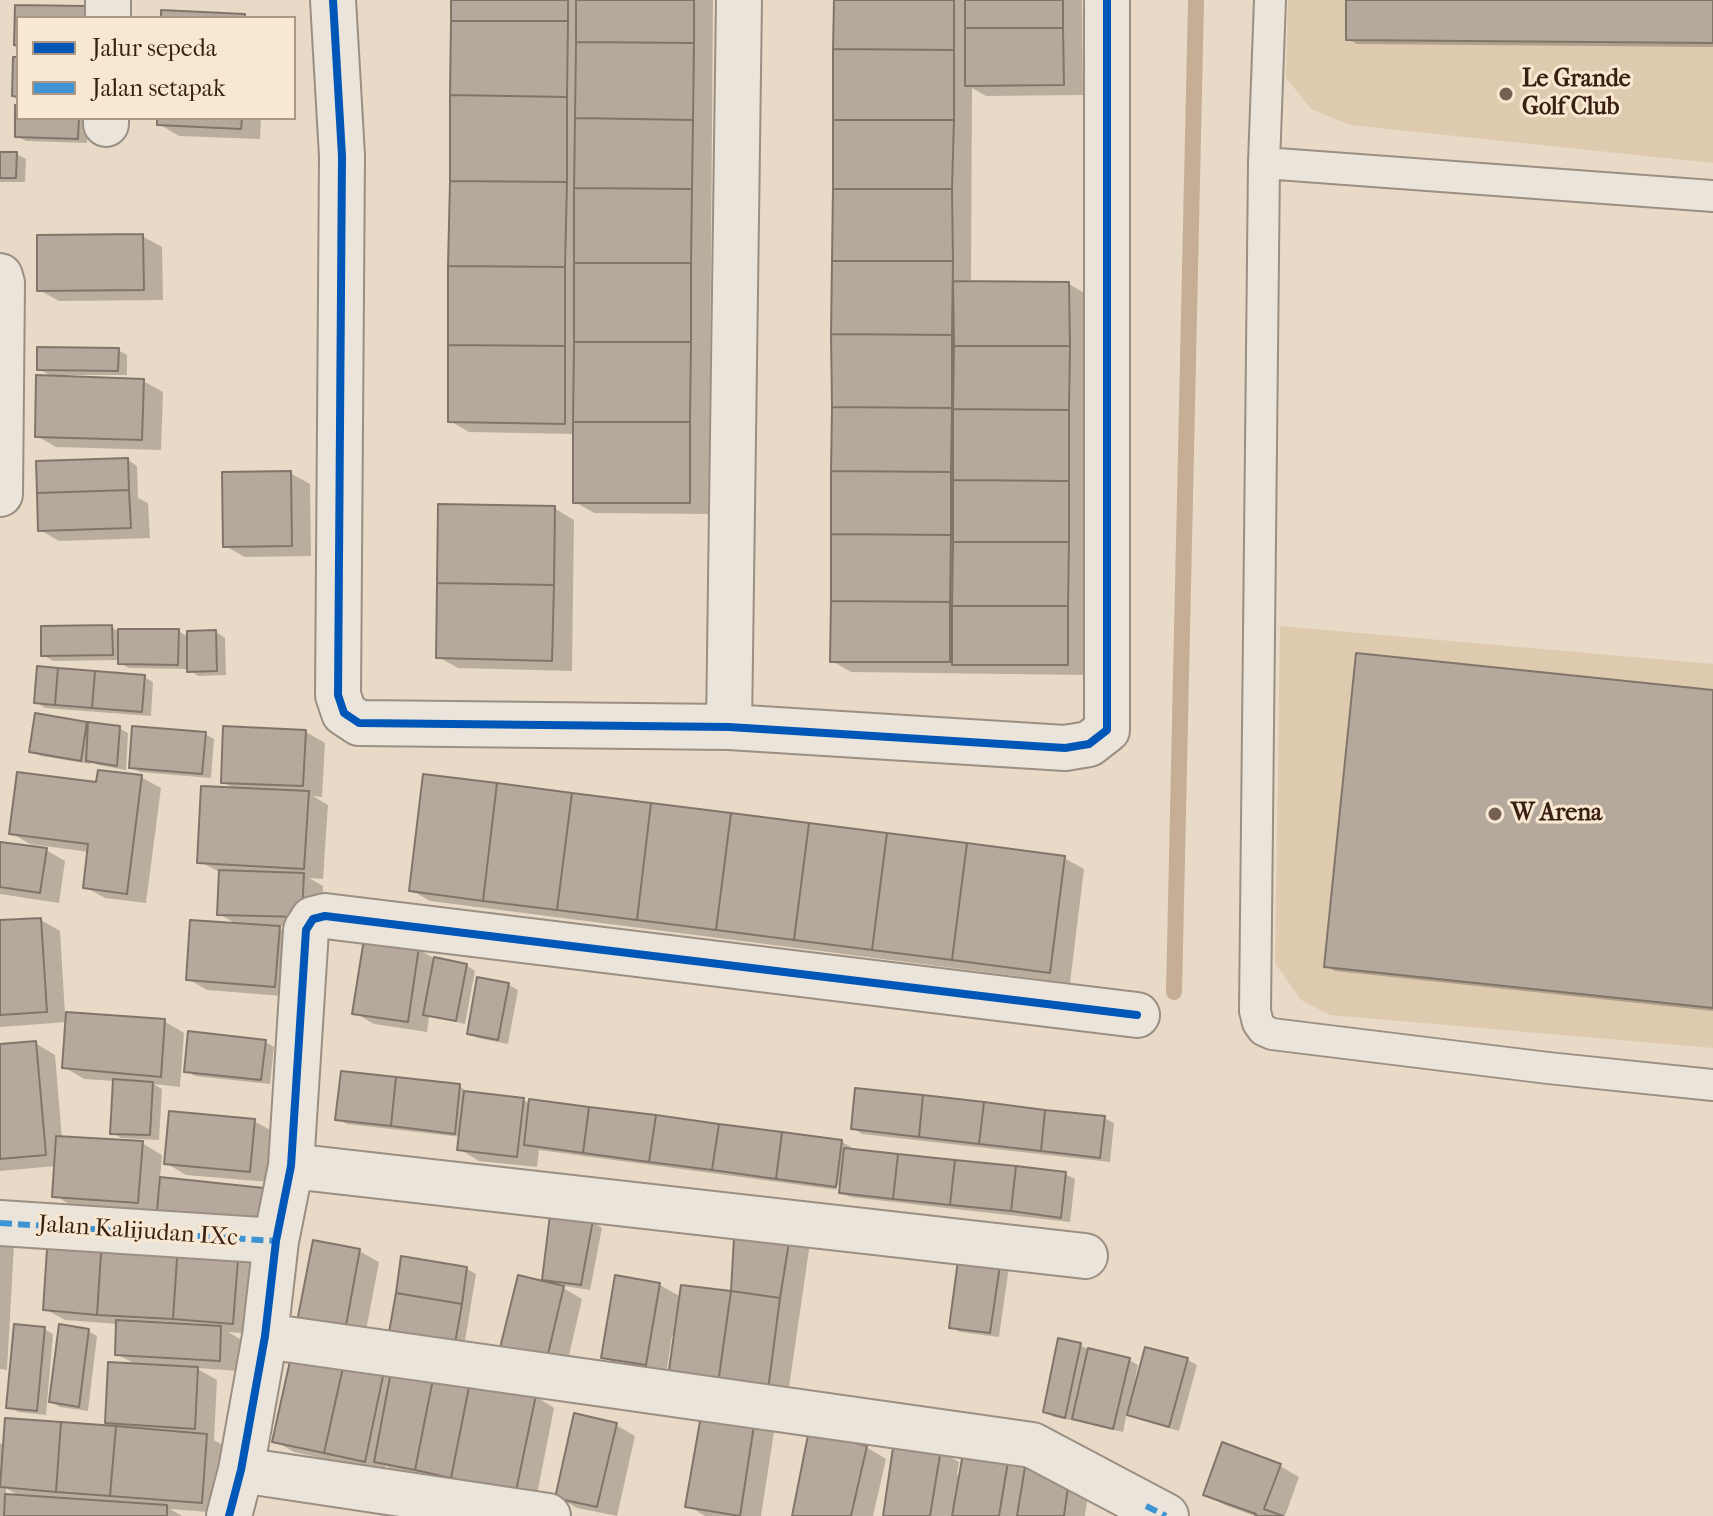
<!DOCTYPE html>
<style>
body{margin:0}
#map{position:relative;width:1713px;height:1516px;overflow:hidden;background:#e8dac6;font-family:"IM FELL French Canon",serif}
canvas{display:block}
.legend{position:absolute;left:16px;top:16px;width:280px;height:104px;box-sizing:border-box;background:#f9e8d1;border:2px solid #ac9785;margin:0;padding:10px 14px;list-style:none;font-size:24px;color:#391e12}
.legend li{display:flex;align-items:center;gap:16px;height:40px}
.legend b{width:40px;border:2px solid #ac9785}
</style>
<div id="map">
<canvas width="1713" height="1516"></canvas>
<ul class="legend">
<li><b style="height:10px;background:#0057b8"></b>Jalur sepeda</li>
<li><b style="height:10px;background:#3e94d3"></b>Jalan setapak</li>
</ul>
</div>
<script>
const ctx = document.querySelector('canvas').getContext('2d');
ctx.lineJoin = 'round';
function fill(path, color) { ctx.fillStyle = color; ctx.fill(path, 'evenodd'); }
const toPath = rows => new Path2D(rows.map(r => 'M' + r).join(''));
function stroke(path, color, width, dash) { ctx.strokeStyle = color; ctx.lineWidth = width; ctx.lineCap = dash ? 'butt' : 'round'; ctx.setLineDash(dash || []); ctx.stroke(path); }
function write(font, color, halo, rows, align = 'center') {
  ctx.font = font + ' "IM FELL French Canon",serif'; ctx.lineWidth = 6; ctx.setLineDash([]); ctx.textBaseline = 'middle'; ctx.strokeStyle = halo; ctx.fillStyle = color; for (const [text, x, y, turn = 0] of rows) {
    ctx.save(); ctx.translate(x, y); ctx.rotate((+turn || 0) * Math.PI / 180); ctx.textAlign = isNaN(turn) ? turn : align; if (halo) ctx.strokeText(text, 0, 0); ctx.fillText(text, 0, 0); ctx.restore();
  }
}
fill(toPath([
 [1288,0,1713,0,1713,163,1350,125,1311,109,1286,78],
 [1280,626,1713,664,1713,1048,1330,1015,1301,1000,1275,963]
]), '#decaaf');
fill(toPath([
 [453,0,713,0,709,514,594,513,575,502,575,434,469,432,450,421],
 [835,0,1082,0,1083,95,986,96,972,88,971,283,1069,284,1088,295,1087,675,851,672,832,661],
 [950,305,954,305,955,370,950,370],
 [1348,0,1713,0,1713,47,1357,44,1348,39],
 [18,107,18,118,88,118,87,143,26,141,17,136],
 [159,118,261,118,260,139,179,136,159,124],
 [0,154,16,154,26,159,25,182,0,182],
 [142,236,162,247,163,300,59,301,39,290],
 [118,350,127,355,127,375,69,375,69,378,143,381,163,392,161,450,56,447,37,436,54,378,39,369],
 [128,460,137,466,138,498,148,503,150,538,59,541,40,530],
 [290,473,310,484,311,556,245,557,225,546],
 [554,508,574,520,572,671,458,668,438,657],
 [111,627,118,631,178,631,189,637,216,632,225,638,226,675,198,676,189,669,129,668,120,663,120,660,53,661,43,655],
 [144,677,153,682,151,716,45,708,36,702],
 [1713,692,1713,1011,1335,971,1326,966],
 [87,724,119,728,128,733,126,770,98,765,91,761,90,764,41,756,31,751],
 [306,732,325,743,322,797,313,796,328,805,323,879,309,878,323,886,321,927,275,926,299,940,295,997,207,990,188,979,240,926,219,914,221,873,199,861,236,790,223,782],
 [205,734,214,739,211,778,140,772,131,767],
 [141,777,161,788,146,903,105,898,85,887,89,852,30,844,11,833,98,785],
 [0,844,46,850,65,861,59,903,0,894],
 [1064,858,1084,869,1070,983,430,901,411,890],
 [41,920,60,931,65,1014,164,1021,184,1033,180,1087,154,1084,162,1089,159,1140,121,1138,112,1132,115,1081,84,1079,64,1067,68,1022,0,1027,0,922],
 [418,949,437,960,466,965,475,971,465,1024,429,1016,427,1032,374,1024,355,1013],
 [478,979,509,985,518,990,508,1044,478,1038,469,1033],
 [265,1042,274,1047,270,1084,195,1076,186,1071],
 [35,1043,55,1055,62,1138,142,1143,162,1155,160,1179,264,1190,283,1201,279,1243,74,1207,54,1195,56,1166,0,1171,0,1046],
 [460,1086,469,1094,523,1100,531,1104,842,1142,851,1147,850,1150,1065,1174,1075,1179,1070,1222,850,1197,841,1192,841,1187,829,1180,827,1183,838,1190,539,1150,537,1167,479,1161,459,1149,461,1137,347,1124,337,1119],
 [1104,1118,1114,1123,1110,1162,862,1134,853,1128],
 [254,1121,274,1132,269,1182,186,1175,166,1163],
 [593,1222,602,1228,590,1290,558,1285,582,1299,564,1377,520,1366,555,1285,545,1279],
 [737,1222,810,1243,786,1408,676,1336,672,1336,666,1375,623,1368,603,1357,617,1278,660,1285,681,1297,732,1293],
 [50,1236,258,1260,253,1334,228,1332,240,1339,239,1371,196,1368,217,1380,214,1440,226,1447,221,1513,170,1509,182,1516,0,1516,0,1443,5,1446,118,1429,107,1422,137,1365,117,1354,118,1324,65,1320,45,1309],
 [6,1488,22,1498,6,1496],
 [0,1237,14,1245,7,1370,0,1369],
 [359,1251,379,1262,364,1341,319,1332],
 [961,1256,1009,1267,999,1337,960,1332,951,1327],
 [467,1269,476,1274,463,1353,399,1342],
 [44,1329,53,1334,46,1415,18,1412,9,1407],
 [88,1331,97,1336,88,1411,60,1407,49,1401],
 [295,1345,535,1396,554,1408,536,1500,396,1472,386,1466,384,1472,294,1452,275,1441],
 [1080,1345,1090,1350,1129,1360,1138,1365,1135,1380,1138,1380,1147,1349,1188,1360,1197,1365,1179,1431,1138,1419,1127,1413,1123,1432,1084,1423,1075,1418,1075,1421,1054,1417,1045,1411],
 [754,1421,774,1432,761,1516,705,1516,688,1506],
 [616,1425,635,1436,617,1516,577,1508,558,1497],
 [967,1445,1089,1486,1085,1516,885,1516,940,1451,959,1462,957,1475,961,1476],
 [866,1447,886,1459,873,1516,794,1516],
 [1280,1466,1299,1477,1285,1516,1255,1516,1225,1505,1205,1494]
]), '#0003');
stroke(toPath([
 [1174,992,1196,0]
]), '#c5ae95', 16);
const building = toPath([
 [451,0,568,0,568,21,451,21,451,0],
 [576,0,694,0,694,43,576,42,576,0],
 [834,0,954,0,954,50,833,49,834,0],
 [965,0,1063,0,1063,28,965,28,965,0],
 [1346,0,1713,0,1713,43,1346,40,1346,0],
 [15,5,85,6,85,18,18,18,18,46,14,45,15,5],
 [161,10,245,14,245,18,161,18,161,10],
 [451,21,568,21,567,97,450,95,451,21],
 [965,28,1063,28,1064,85,965,86,965,28],
 [576,42,694,43,693,120,575,118,576,42],
 [833,49,954,50,954,120,833,120,833,49],
 [13,57,18,57,18,97,12,96,13,57],
 [450,95,567,97,567,182,450,181,450,95],
 [15,105,18,105,18,118,79,118,78,139,15,137,15,105],
 [157,118,242,118,241,129,157,125,157,118],
 [575,118,693,120,692,189,574,188,575,118],
 [833,120,954,120,952,189,833,189,833,120],
 [0,152,17,152,16,178,0,178,0,152],
 [450,181,567,182,565,267,448,266,450,181],
 [574,188,692,189,691,263,574,263,574,188],
 [833,189,952,189,953,261,832,261,833,189],
 [143,234,144,290,37,291,37,235,143,234],
 [832,261,953,261,952,335,831,334,832,261],
 [574,263,691,263,691,342,574,342,574,263],
 [448,266,565,267,565,346,448,345,448,266],
 [953,281,1069,282,1070,346,954,346,953,281],
 [831,334,952,335,952,408,832,407,831,334],
 [574,342,691,342,690,422,573,422,574,342],
 [448,345,565,346,565,424,448,422,448,345],
 [954,346,1070,346,1069,410,953,409,954,346],
 [37,347,119,348,118,371,37,370,37,347],
 [36,375,144,379,142,440,35,437,36,375],
 [832,407,952,408,951,472,831,471,832,407],
 [953,409,1069,410,1069,481,953,480,953,409],
 [573,422,690,422,690,503,573,503,573,422],
 [128,458,129,490,37,493,36,461,128,458],
 [291,471,292,546,223,547,222,472,291,471],
 [831,471,951,472,951,535,831,534,831,471],
 [953,480,1069,481,1069,542,953,542,953,480],
 [129,490,131,528,38,531,37,493,129,490],
 [438,504,555,506,554,585,437,583,438,504],
 [831,534,951,535,950,602,831,601,831,534],
 [953,542,1069,542,1068,606,952,606,953,542],
 [437,583,554,585,552,661,436,658,437,583],
 [831,601,950,602,950,662,830,662,831,601],
 [952,606,1068,606,1068,665,952,665,952,606],
 [112,625,113,655,41,656,41,626,112,625],
 [118,629,179,629,178,665,118,664,118,629],
 [216,630,217,671,187,672,187,631,216,630],
 [1356,653,1713,690,1713,1008,1324,967,1356,653],
 [37,666,58,668,55,705,34,703,37,666],
 [58,668,95,671,92,708,55,705,58,668],
 [95,671,145,675,142,712,92,708,95,671],
 [35,713,87,722,81,761,29,752,35,713],
 [88,722,120,726,117,766,86,761,88,722],
 [132,726,206,732,202,774,129,768,132,726],
 [223,726,306,730,303,786,221,783,223,726],
 [98,770,142,775,127,894,83,888,88,844,9,834,17,772,96,782,98,770],
 [423,774,497,783,483,901,409,891,423,774],
 [497,783,572,793,557,910,483,901,497,783],
 [201,786,309,791,304,869,197,863,201,786],
 [572,793,651,803,637,920,557,910,572,793],
 [651,803,731,813,716,930,637,920,651,803],
 [731,813,809,823,794,940,716,930,731,813],
 [809,823,887,833,872,950,794,940,809,823],
 [887,833,967,843,952,960,872,950,887,833],
 [0,842,47,848,40,893,0,887,0,842],
 [967,843,1065,856,1050,973,952,960,967,843],
 [219,870,304,873,302,917,217,915,219,870],
 [41,918,47,1012,0,1015,0,920,41,918],
 [190,920,280,926,275,987,186,980,190,920],
 [364,939,419,947,408,1022,352,1014,364,939],
 [434,957,467,964,456,1021,423,1015,434,957],
 [477,977,509,983,498,1040,467,1034,477,977],
 [66,1012,165,1019,161,1077,62,1068,66,1012],
 [188,1031,266,1040,261,1080,184,1072,188,1031],
 [36,1041,46,1155,0,1159,0,1044,36,1041],
 [341,1071,396,1077,391,1126,335,1120,341,1071],
 [396,1077,460,1084,455,1134,391,1126,396,1077],
 [113,1079,153,1082,150,1135,110,1134,113,1079],
 [855,1088,923,1095,919,1137,851,1129,855,1088],
 [464,1091,524,1098,517,1157,457,1150,464,1091],
 [923,1095,984,1102,979,1144,919,1137,923,1095],
 [529,1099,589,1107,583,1153,524,1145,529,1099],
 [984,1102,1045,1110,1041,1151,979,1144,984,1102],
 [589,1107,656,1115,649,1162,583,1153,589,1107],
 [1045,1110,1105,1116,1100,1158,1041,1151,1045,1110],
 [169,1111,255,1119,250,1172,164,1164,169,1111],
 [656,1115,719,1124,712,1170,649,1162,656,1115],
 [719,1124,782,1132,776,1179,712,1170,719,1124],
 [782,1132,842,1140,836,1187,776,1179,782,1132],
 [56,1136,143,1141,138,1203,52,1197,56,1136],
 [844,1148,898,1154,893,1199,839,1193,844,1148],
 [898,1154,955,1160,950,1205,893,1199,898,1154],
 [955,1160,1016,1166,1011,1211,950,1205,955,1160],
 [1016,1166,1066,1172,1061,1218,1011,1211,1016,1166],
 [160,1177,264,1188,259,1233,156,1222,160,1177],
 [551,1207,593,1220,581,1285,542,1280,551,1207],
 [735,1220,791,1230,780,1298,731,1291,735,1220],
 [48,1234,102,1238,97,1315,43,1310,48,1234],
 [102,1238,178,1243,173,1319,97,1315,102,1238],
 [313,1240,360,1249,345,1331,297,1322,313,1240],
 [178,1243,239,1247,233,1324,173,1319,178,1243],
 [959,1253,1001,1259,990,1333,949,1328,959,1253],
 [401,1256,467,1267,462,1304,396,1293,401,1256],
 [518,1275,564,1286,545,1367,498,1356,518,1275],
 [615,1275,660,1283,646,1365,601,1358,615,1275],
 [681,1285,731,1291,717,1391,667,1384,681,1285],
 [731,1291,780,1298,767,1398,717,1391,731,1291],
 [396,1293,462,1304,454,1349,388,1338,396,1293],
 [116,1320,221,1326,220,1361,115,1355,116,1320],
 [14,1324,45,1327,37,1411,6,1408,14,1324],
 [59,1324,89,1329,79,1407,49,1402,59,1324],
 [1058,1338,1081,1343,1065,1418,1043,1412,1058,1338],
 [294,1343,346,1354,324,1453,272,1442,294,1343],
 [1145,1347,1188,1358,1169,1427,1127,1415,1145,1347],
 [1088,1348,1130,1358,1113,1429,1072,1419,1088,1348],
 [346,1354,386,1362,365,1462,324,1453,346,1354],
 [108,1362,198,1367,195,1429,105,1423,108,1362],
 [392,1366,434,1374,415,1470,374,1462,392,1366],
 [434,1374,470,1382,451,1478,415,1470,434,1374],
 [470,1382,536,1395,516,1491,451,1478,470,1382],
 [702,1410,755,1419,740,1516,685,1507,702,1410],
 [574,1413,617,1423,597,1507,555,1498,574,1413],
 [5,1418,61,1422,56,1492,0,1487,5,1418],
 [61,1422,116,1426,110,1496,56,1492,61,1422],
 [116,1426,207,1434,202,1503,110,1496,116,1426],
 [809,1430,867,1446,851,1516,792,1516,809,1430],
 [894,1441,941,1449,930,1516,883,1516,894,1441],
 [965,1442,1010,1450,999,1516,952,1516,965,1442],
 [1222,1442,1281,1464,1264,1509,1283,1516,1255,1516,1256,1514,1203,1495,1222,1442],
 [1025,1467,1070,1473,1064,1516,1017,1516,1025,1467],
 [5,1494,167,1505,167,1516,4,1516,5,1494]
]);
fill(building, '#b4a99c');
stroke(building, '#81756a', 2);
const service = toPath([
 [1270,0,1264,163,1255,1011,1258,1023,1263,1030,1272,1034,1548,1068,1713,1085],
 [1264,163,1713,196]
]);
const minor = toPath([
 [333,0,342,156,338,695,344,713,359,723,729,727,1065,748,1089,744,1107,730,1107,0],
 [108,18,108,0],
 [106,124,106,118],
 [0,276,2,283,0,494],
 [729,727,739,0],
 [291,1166,1085,1256],
 [0,1223,276,1241],
 [265,1336,1032,1445,1166,1516],
 [241,1470,548,1516],
 [229,1516,241,1470,265,1336,276,1241,291,1166,306,930,313,919,325,916,1137,1015]
]);
stroke(service, '#9a8f82', 34);
stroke(minor, '#9a8f82', 48);
stroke(service, '#ebe4da', 30);
stroke(minor, '#ebe4da', 44);
stroke(toPath([
 [0,1223,276,1241],
 [1146,1506,1166,1516]
]), '#3e94d3', 6, [12, 6]);
stroke(toPath([
 [333,0,342,156,338,695,344,713,359,723,729,727,1065,748,1089,744,1107,730,1107,0],
 [229,1516,241,1470,265,1336,276,1241,291,1166,306,930,313,919,325,916,1137,1015]
]), '#0057b8', 8);
for (const [x, y, r, color] of [
 [1506,94,8,"#766051"],
 [1495,814,8,"#766051"]
]) { const dot = new Path2D(); dot.arc(x, y, r, 0, 2 * Math.PI); ctx.fillStyle = color; ctx.fill(dot); stroke(dot, '#f9e8d1', 3); }
write('bold 24px', '#391e12', '#f9e8d1', [
 ["Le Grande",1522,80],
 ["Golf Club",1522,108],
 ["W Arena",1511,814]
], 'left');
write('24px', '#391e12', '#f9e8d1', [
 ["Jalan Kalijudan IXc",138,1232,4]
]);
</script>
